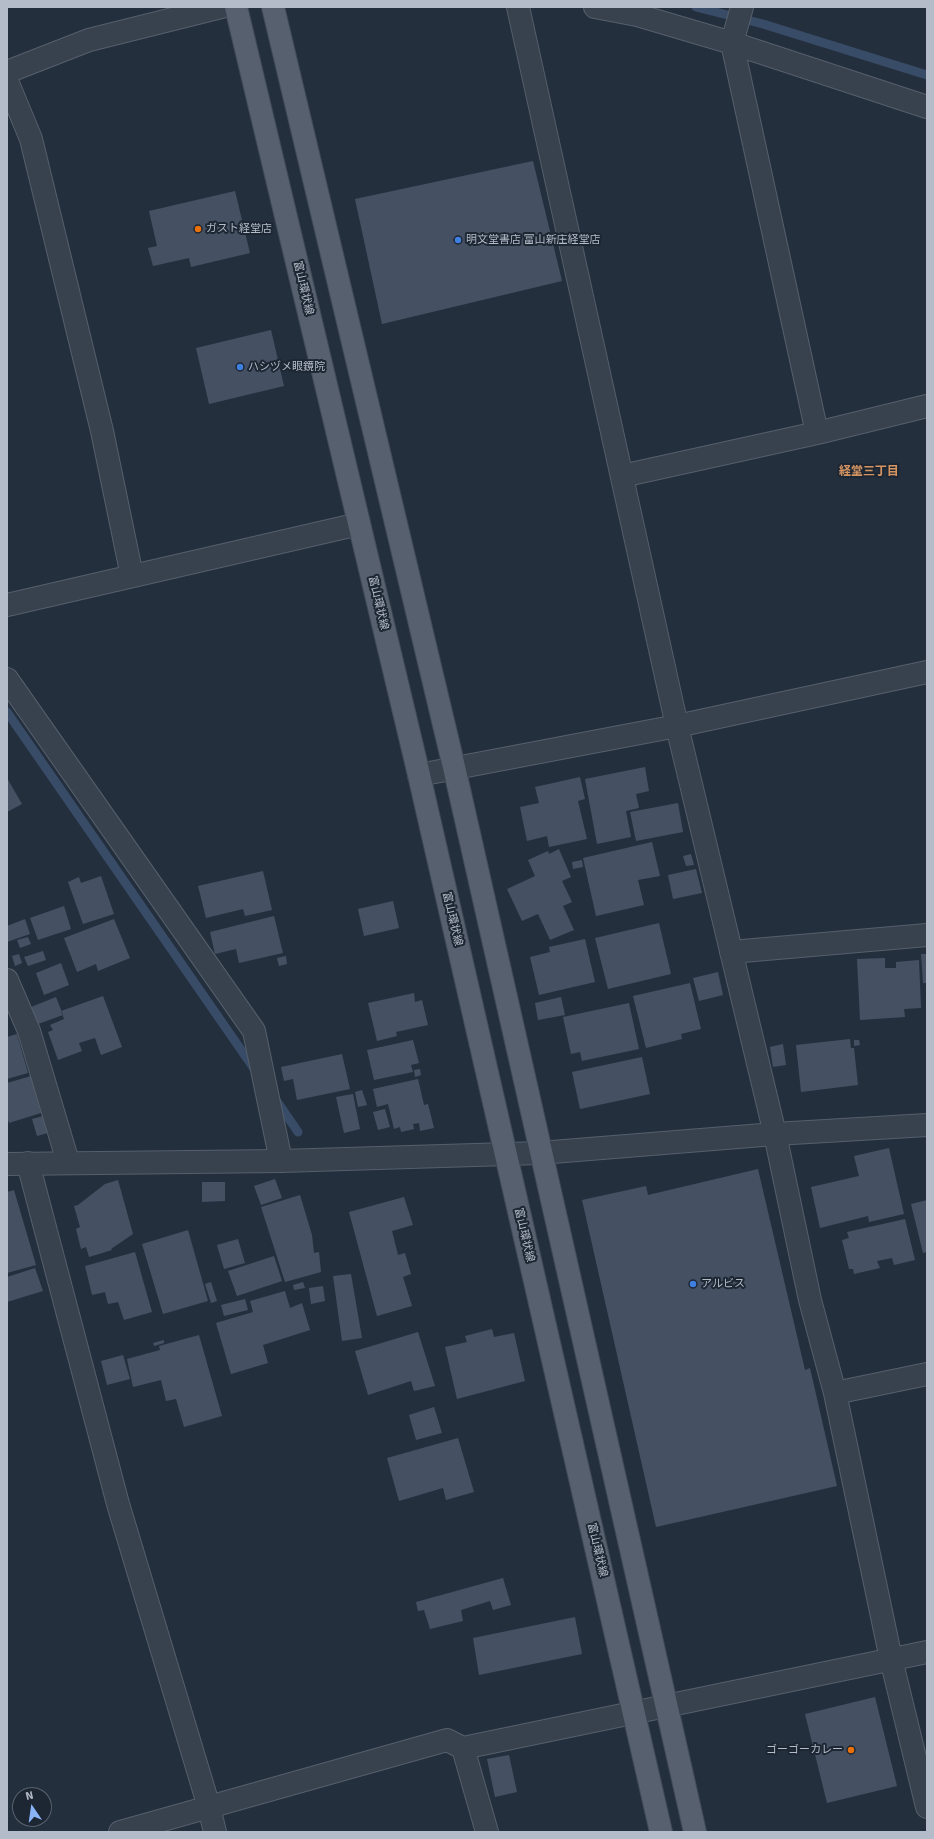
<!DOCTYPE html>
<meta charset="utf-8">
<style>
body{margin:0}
#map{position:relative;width:934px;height:1839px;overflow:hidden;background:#242f3e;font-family:Signika,sans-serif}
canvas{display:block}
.frame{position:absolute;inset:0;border:8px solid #b4bcc9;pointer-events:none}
.north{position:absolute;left:12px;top:1787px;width:40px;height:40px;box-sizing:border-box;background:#1d2633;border:1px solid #59626f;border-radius:50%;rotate:347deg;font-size:11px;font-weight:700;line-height:16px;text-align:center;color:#b4bcc9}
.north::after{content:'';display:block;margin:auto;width:14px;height:18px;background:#8ab4f8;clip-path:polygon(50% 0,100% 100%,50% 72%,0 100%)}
</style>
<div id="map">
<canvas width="934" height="1839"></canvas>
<div class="frame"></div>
<div class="north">N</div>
</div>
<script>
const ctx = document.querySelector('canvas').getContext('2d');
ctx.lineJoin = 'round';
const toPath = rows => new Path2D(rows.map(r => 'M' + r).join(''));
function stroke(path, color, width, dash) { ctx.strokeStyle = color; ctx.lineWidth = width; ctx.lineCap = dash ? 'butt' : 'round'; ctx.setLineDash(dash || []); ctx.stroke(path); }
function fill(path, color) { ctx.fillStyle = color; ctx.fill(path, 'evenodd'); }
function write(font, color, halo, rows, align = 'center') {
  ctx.font = font + ' Signika,"Noto Sans JP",sans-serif'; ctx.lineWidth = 4; ctx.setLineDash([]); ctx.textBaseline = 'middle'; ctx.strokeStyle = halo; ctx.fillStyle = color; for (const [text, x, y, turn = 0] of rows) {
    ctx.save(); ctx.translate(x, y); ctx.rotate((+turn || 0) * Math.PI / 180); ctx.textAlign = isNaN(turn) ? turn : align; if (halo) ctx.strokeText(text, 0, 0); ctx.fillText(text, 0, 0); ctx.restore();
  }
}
stroke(toPath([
 [696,7,763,24,927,75],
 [7,712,255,1070],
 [274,1097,298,1132]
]), '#394c67', 9);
fill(toPath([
 [533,161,562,281,382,324,355,199],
 [235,191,250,253,191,267,189,258,153,266,148,248,157,246,149,211],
 [271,330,284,386,209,404,196,348],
 [645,767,649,791,636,794,639,808,626,811,631,837,597,844,585,779],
 [580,777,585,799,578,801,587,839,549,847,547,836,527,841,520,807,539,803,535,787],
 [7,778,22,804,7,812],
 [678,803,683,832,636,841,630,812],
 [652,842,660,876,638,880,644,905,596,916,583,858],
 [559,849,571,877,562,881,572,902,563,906,574,930,550,940,538,914,522,921,507,889,535,876,528,860,548,851,549,854],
 [691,854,694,865,686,866,683,856],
 [582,860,583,867,573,869,572,862],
 [696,869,702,893,673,899,668,875],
 [263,871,272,910,245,916,243,909,206,918,198,886],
 [101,876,114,914,83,924,68,882,79,877,81,883],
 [393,901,399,928,364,936,358,909],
 [64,906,71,929,38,940,30,918],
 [274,916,283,953,239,963,236,949,215,954,210,932],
 [25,919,30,934,7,942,7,926],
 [114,919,130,958,98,971,96,964,77,972,64,938],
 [659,923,671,974,608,989,595,938],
 [28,937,31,944,20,948,17,940],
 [585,939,595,982,539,995,530,957,550,952,549,947],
 [43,951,46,960,28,966,24,957],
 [19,954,22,963,15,966,12,956],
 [921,954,927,954,927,983,923,983],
 [286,956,287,964,279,966,277,958],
 [885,958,885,968,896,968,896,962,919,960,921,1008,904,1009,905,1017,860,1020,857,959],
 [61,963,69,985,44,995,36,973],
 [718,972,723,995,699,1001,693,978],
 [690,983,701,1029,681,1034,682,1039,646,1048,633,996],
 [414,993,415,1002,422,1000,428,1025,396,1032,397,1036,377,1041,368,1003],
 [103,996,122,1047,101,1055,95,1038,79,1043,82,1051,58,1060,48,1032,53,1030,50,1025,64,1019,61,1011],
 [56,997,63,1015,38,1024,31,1007],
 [561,997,565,1015,538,1020,535,1003],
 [629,1003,639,1049,582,1061,580,1052,571,1054,563,1017],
 [17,1034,28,1073,7,1079,7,1037],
 [850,1039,851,1048,854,1048,858,1085,801,1092,796,1045],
 [413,1040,419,1063,411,1065,413,1072,374,1080,367,1050],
 [854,1040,859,1040,860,1045,854,1046],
 [783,1044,786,1065,773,1067,770,1047],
 [342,1054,350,1089,297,1100,293,1079,284,1081,281,1067],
 [642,1057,650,1094,580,1109,572,1072],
 [420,1069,421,1075,415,1077,414,1070],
 [31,1076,41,1113,9,1123,7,1117,7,1083],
 [418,1079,424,1105,428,1104,434,1128,420,1131,419,1123,413,1124,414,1129,401,1132,400,1127,394,1129,388,1104,377,1107,373,1089],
 [362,1090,367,1105,358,1107,355,1092],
 [353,1094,360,1129,344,1133,336,1097],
 [385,1109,390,1127,378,1130,373,1112],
 [43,1116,48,1133,37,1136,32,1119],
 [889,1148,904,1214,869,1222,868,1216,820,1228,811,1187,859,1176,854,1156],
 [758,1169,805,1370,810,1368,837,1486,656,1527,582,1200,646,1186,648,1195],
 [275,1179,282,1198,261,1205,254,1186],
 [118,1180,133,1234,111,1249,112,1250,89,1257,86,1247,81,1249,76,1229,80,1227,74,1206,78,1205,105,1184],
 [202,1182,225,1182,225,1201,202,1202],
 [14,1190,36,1265,7,1273,7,1192],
 [300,1195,312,1235,314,1253,319,1252,321,1272,285,1282,261,1207],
 [404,1197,413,1225,392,1231,398,1255,405,1253,411,1274,403,1277,412,1306,377,1316,349,1212],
 [927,1200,927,1252,923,1253,911,1204],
 [905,1219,915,1260,894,1265,892,1258,877,1261,880,1268,854,1274,853,1269,849,1269,842,1240,849,1238,847,1232],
 [188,1230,208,1301,163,1314,142,1244],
 [238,1239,245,1263,224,1269,217,1245],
 [135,1252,152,1312,124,1320,118,1302,108,1304,105,1292,92,1295,85,1266],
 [274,1256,282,1281,237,1296,228,1271],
 [35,1268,43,1291,7,1302,7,1277],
 [351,1274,362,1338,342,1341,333,1276],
 [211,1282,217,1301,211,1303,205,1284],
 [303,1282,305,1288,294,1290,293,1285],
 [323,1286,325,1301,311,1304,309,1288],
 [285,1291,290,1308,302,1303,310,1330,263,1345,268,1363,231,1374,216,1323,253,1312,250,1301],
 [245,1299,248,1310,224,1316,221,1305],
 [492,1329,494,1337,514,1333,525,1381,457,1399,445,1347,467,1342,465,1336],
 [418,1332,435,1386,414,1391,411,1381,368,1395,355,1351],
 [199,1335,222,1416,184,1427,176,1399,166,1401,161,1380,133,1387,127,1359,160,1350,159,1346],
 [164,1340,164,1343,154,1346,153,1343],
 [123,1355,130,1379,107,1385,101,1361],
 [434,1407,442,1433,416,1440,409,1415],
 [458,1438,474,1492,446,1500,443,1488,399,1501,387,1458],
 [503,1578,511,1605,493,1610,490,1601,461,1610,463,1621,430,1629,424,1610,418,1611,416,1602],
 [575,1617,582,1654,479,1675,473,1638],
 [875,1697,897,1786,827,1803,805,1714],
 [509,1755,517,1792,495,1797,487,1759]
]), '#455162');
const minor = toPath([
 [518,7,677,726,775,1134,810,1300,835,1393,891,1659,927,1807],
 [595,7,637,15,732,43,927,107],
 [742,7,732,43,817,433],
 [7,72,89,40,221,7],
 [7,81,31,139,102,431,132,576],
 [622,476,817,433,927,406],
 [7,605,359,524],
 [7,679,254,1031,281,1161],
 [731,952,927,935],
 [7,980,29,1031,68,1162],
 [28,1163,118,1504,209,1807,447,1740,463,1748,927,1652],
 [835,1393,927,1374],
 [463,1748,487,1832],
 [120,1832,209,1807,215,1832]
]);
const tertiary = toPath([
 [419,775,677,726,927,672],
 [7,1164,281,1161,540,1153,775,1134,927,1125]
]);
const primary = toPath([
 [236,7,419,775,661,1832],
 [273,7,454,767,695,1832]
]);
stroke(minor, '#565f6c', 24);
stroke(tertiary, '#565f6c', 24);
stroke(primary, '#414a57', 24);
stroke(minor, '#38414e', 22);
stroke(tertiary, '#38414e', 22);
stroke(primary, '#56606e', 22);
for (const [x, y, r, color] of [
 [198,229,4,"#e8710a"],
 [458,240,4,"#3f7fe0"],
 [240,367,4,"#3f7fe0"],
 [693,1284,4,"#3f7fe0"],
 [851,1750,4,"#e8710a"]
]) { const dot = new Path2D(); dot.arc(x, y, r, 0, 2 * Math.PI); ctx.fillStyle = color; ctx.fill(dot); stroke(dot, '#1d2633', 1.5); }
write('11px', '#b4bcc9', '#1d2633', [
 ["ガスト経堂店",206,229],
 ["明文堂書店 富山新庄経堂店",466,240],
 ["ハシヅメ眼鏡院",248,367],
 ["アルビス",701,1284],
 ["ゴーゴーカレー",843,1750,"right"]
], 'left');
write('11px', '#b4bcc9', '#1d2633', [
 ["富山環状線",303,288,77],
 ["富山環状線",378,603,77],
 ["富山環状線",452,919,77],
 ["富山環状線",524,1235,77],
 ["富山環状線",597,1550,77]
]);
write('bold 12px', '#d59563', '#1d2633', [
 ["経堂三丁目",869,472]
]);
</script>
